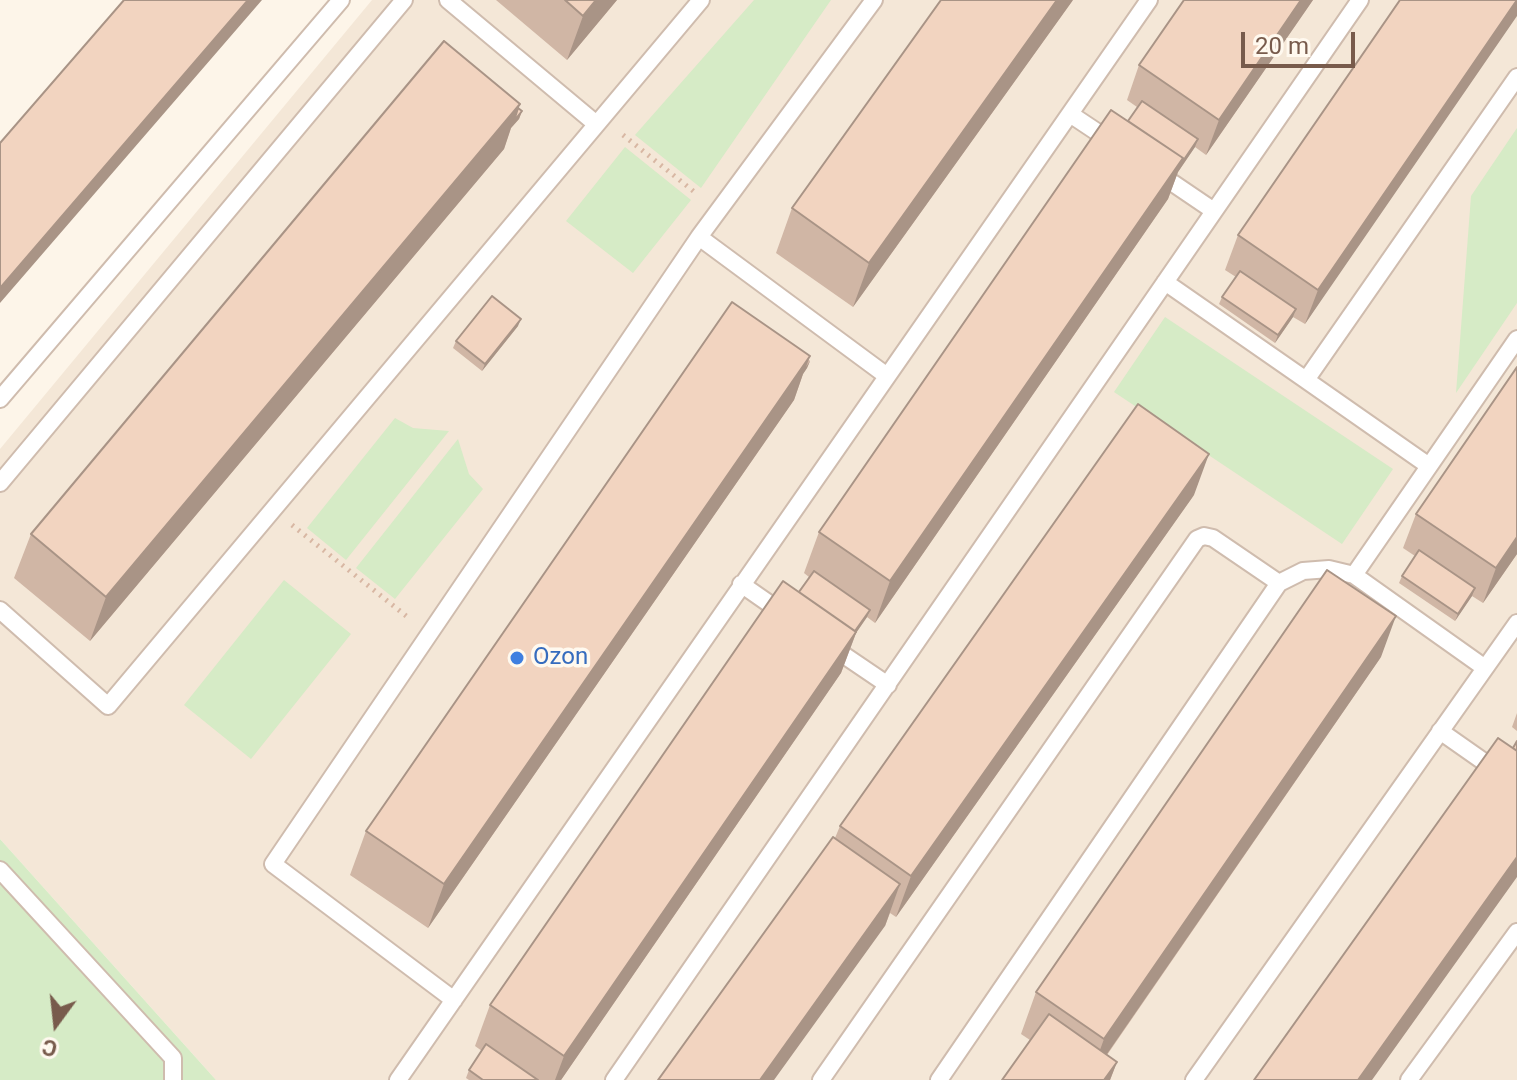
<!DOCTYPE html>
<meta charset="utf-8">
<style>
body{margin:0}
#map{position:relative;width:1517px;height:1080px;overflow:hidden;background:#fdf5e9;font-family:Roboto,sans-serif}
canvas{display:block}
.north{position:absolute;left:16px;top:984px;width:80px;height:80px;-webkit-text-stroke:6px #fff9ef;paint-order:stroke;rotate:195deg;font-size:22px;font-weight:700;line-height:32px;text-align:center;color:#785b4c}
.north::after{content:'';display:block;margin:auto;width:28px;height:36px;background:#785b4c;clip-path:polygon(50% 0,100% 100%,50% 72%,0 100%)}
.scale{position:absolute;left:1241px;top:32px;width:114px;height:36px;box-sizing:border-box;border:4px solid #785b4c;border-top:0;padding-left:10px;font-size:24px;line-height:28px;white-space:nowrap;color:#785b4c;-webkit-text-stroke:6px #fff9ef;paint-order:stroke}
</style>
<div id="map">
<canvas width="1517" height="1080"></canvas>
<div class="north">С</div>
<div class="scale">20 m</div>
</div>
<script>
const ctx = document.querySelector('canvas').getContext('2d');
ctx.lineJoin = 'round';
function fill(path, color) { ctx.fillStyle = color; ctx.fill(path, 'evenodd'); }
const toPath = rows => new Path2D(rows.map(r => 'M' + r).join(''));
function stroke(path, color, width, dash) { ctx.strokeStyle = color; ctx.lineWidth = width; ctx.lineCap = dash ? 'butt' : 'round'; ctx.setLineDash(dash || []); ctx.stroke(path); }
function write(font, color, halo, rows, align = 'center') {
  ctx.font = font + ' Roboto,sans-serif'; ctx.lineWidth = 7; ctx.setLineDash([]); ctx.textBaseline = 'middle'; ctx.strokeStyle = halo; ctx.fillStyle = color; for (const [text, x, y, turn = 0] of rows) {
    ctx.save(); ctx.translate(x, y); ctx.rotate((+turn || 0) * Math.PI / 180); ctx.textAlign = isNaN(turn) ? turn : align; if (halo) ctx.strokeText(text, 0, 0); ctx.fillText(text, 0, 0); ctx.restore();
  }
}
fill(toPath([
 [372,0,1517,0,1517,1080,216,1080,0,839,0,449]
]), '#f4e7d7');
fill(toPath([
 [754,0,831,0,701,188,635,135],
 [1517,128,1517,303,1456,393,1471,196],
 [625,147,691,200,633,273,566,221],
 [1165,317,1393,469,1342,544,1114,392],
 [395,418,413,428,449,431,346,560,307,528],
 [458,439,469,474,483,489,395,599,356,568],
 [284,580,351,634,251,759,184,705],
 [0,839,216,1080,0,1080]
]), '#d6ebc6');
const lane = toPath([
 [448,0,595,123],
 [1070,114,1112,142],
 [1158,173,1214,211],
 [699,237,887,376],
 [1165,282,1306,380],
 [0,399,341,0],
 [1429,466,1306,380,1517,77],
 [0,483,404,0],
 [1354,575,1517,339],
 [741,584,784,614],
 [0,610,108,706,701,0],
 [829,645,888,685],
 [1440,731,1517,785],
 [0,870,173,1058,173,1080],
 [454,1000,273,864,699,237,874,0],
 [398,1080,1149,0],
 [614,1080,1360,0],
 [821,1080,1197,539,1204,536,1213,538,1279,583],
 [939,1080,1279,583,1303,571,1329,569,1354,575,1485,668],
 [1194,1080,1517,623],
 [1409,1080,1517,932]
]);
stroke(lane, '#cfbcae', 20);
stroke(toPath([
 [623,135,697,194],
 [292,525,410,619]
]), '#d8b7a3', 5, [2, 6]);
stroke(lane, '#fff', 16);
fill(toPath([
 [496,0,617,0,567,60],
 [1073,0,853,307,776,253,792,208],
 [1184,0,1313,0,1206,155,1195,147,1178,172,1168,199,875,623,867,617,856,633,841,673,561,1080,469,1080,466,1078,469,1070,482,1051,475,1046,490,1005,809,577,804,573,819,532,1128,121,1137,107,1127,100,1139,65],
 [1517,0,1305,324,1293,317,1275,343,1219,304,1222,297,1236,277,1225,270,1238,235],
 [520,104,518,108,522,111,519,119,511,128,504,149,90,641,14,578,31,534],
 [518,326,482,371,453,348,456,341],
 [808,359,810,361,807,368,803,374,794,400,428,928,350,875,366,831],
 [1517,367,1517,554,1483,603,1472,596,1455,621,1399,583,1402,576,1415,556,1403,548,1416,514],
 [1194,495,896,917,890,913,885,926,835,838,840,826],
 [1381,657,1107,1055,1117,1062,1110,1080,1002,1080,1030,1040,1021,1034,1036,992],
 [1517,713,1517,731,1512,727]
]), '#d0b6a5');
fill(toPath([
 [248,0,262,0,0,303,0,288],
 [596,0,617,0,567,60,583,16],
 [1057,0,1073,0,853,307,869,263],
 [1301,0,1313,0,1206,155,1219,120],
 [1517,0,1517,16,1305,324,1318,290],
 [520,104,514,121,522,111,519,119,511,128,504,149,90,641,106,597],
 [1198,139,1195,147,1178,172,1168,199,875,623,890,581,1183,158],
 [1296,309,1293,317,1275,343,1278,335],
 [521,319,518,326,482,371,485,364],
 [810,356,806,367,810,361,807,368,803,374,794,400,428,928,444,884],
 [1209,454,1194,495,896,917,911,876],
 [1517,537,1517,554,1483,603,1496,568],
 [1475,588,1472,596,1455,621,1458,614],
 [870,610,867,617,856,633,841,673,561,1080,555,1080,564,1056],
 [1396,616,1381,657,1089,1080,1104,1039],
 [1517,857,1517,877,1372,1080,1358,1080],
 [900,884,885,926,774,1080,760,1080],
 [1117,1062,1110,1080,1104,1080]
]), '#a99486');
const building = toPath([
 [124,0,248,0,0,288,0,143,124,0],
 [565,0,596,0,583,16,565,0],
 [941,0,1057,0,869,263,792,208,941,0],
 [1184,0,1301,0,1219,120,1139,65,1184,0],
 [1400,0,1517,0,1318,290,1238,235,1400,0],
 [444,41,520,104,106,597,31,534,444,41],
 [1142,101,1198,139,1181,164,1183,158,1128,121,1142,101],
 [518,108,522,111,514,121,518,108],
 [1111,110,1183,158,890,581,819,532,1111,110],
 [1240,271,1296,309,1278,335,1222,297,1240,271],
 [492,296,521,319,485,364,456,341,492,296],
 [732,302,810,356,444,884,366,831,732,302],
 [1517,367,1517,537,1496,568,1416,514,1517,367],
 [1138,404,1209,454,911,876,840,826,1138,404],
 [1419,550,1475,588,1458,614,1402,576,1419,550],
 [1327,570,1396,616,1104,1039,1036,992,1327,570],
 [814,571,870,610,855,631,799,592,814,571],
 [783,581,856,632,564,1056,490,1005,783,581],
 [1498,738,1517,751,1517,857,1358,1080,1254,1080,1498,738],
 [1517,741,1517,751,1513,748,1517,741],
 [833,837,900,884,760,1080,658,1080,833,837],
 [1049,1014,1117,1062,1104,1080,1002,1080,1049,1014],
 [486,1044,538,1080,483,1080,469,1070,486,1044]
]);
fill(building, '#f2d4c0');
stroke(building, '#a99486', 2);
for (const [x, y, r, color] of [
 [517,658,8,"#3f7fe0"]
]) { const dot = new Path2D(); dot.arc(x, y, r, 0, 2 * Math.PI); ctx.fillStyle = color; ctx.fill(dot); stroke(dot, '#fff9ef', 3); }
write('24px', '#366cbe', '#fff9ef', [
 ["Ozon",533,658]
], 'left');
</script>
